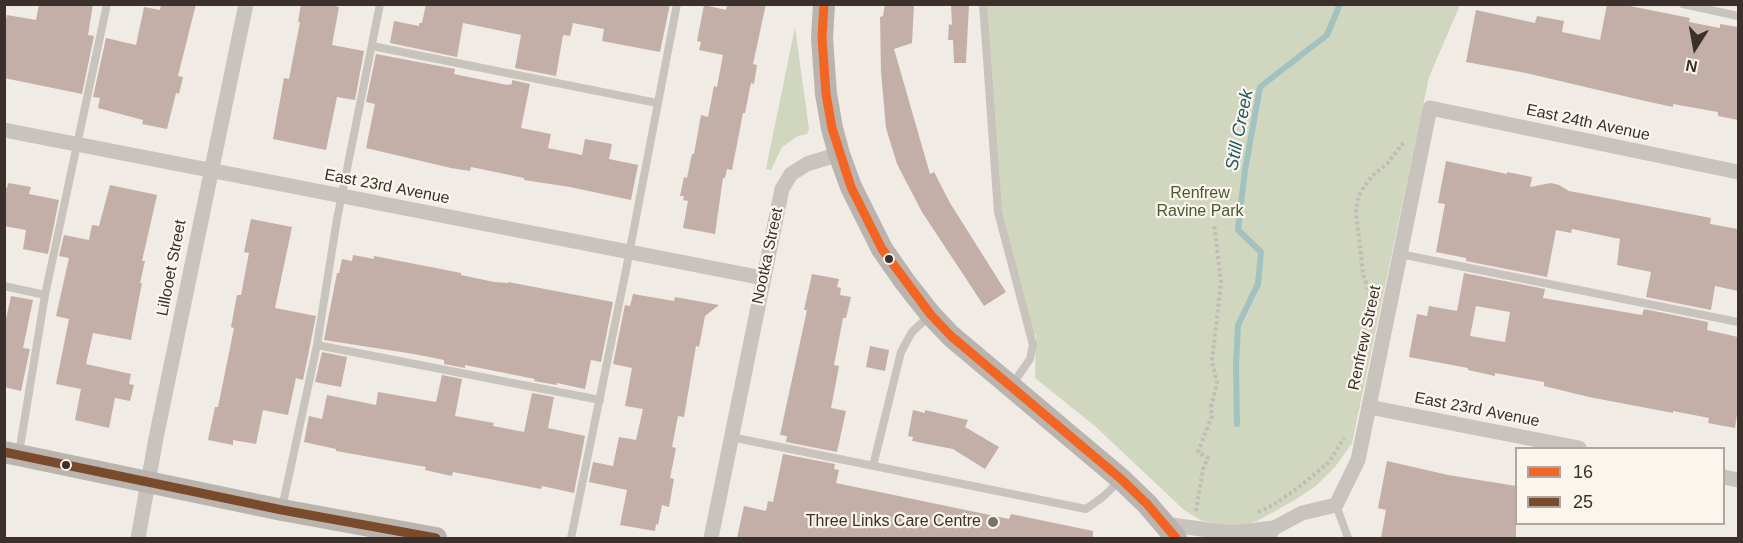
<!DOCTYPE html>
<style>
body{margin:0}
#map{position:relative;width:1743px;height:543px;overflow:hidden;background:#f0ebe5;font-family:Helvetica,sans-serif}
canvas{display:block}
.frame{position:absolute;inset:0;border:6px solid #3b302b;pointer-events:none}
.legend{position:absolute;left:1515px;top:447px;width:210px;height:78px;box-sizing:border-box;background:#fbf5ee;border:2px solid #aea6a0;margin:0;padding:8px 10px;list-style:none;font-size:18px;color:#3b302b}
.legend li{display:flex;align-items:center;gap:12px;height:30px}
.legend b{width:30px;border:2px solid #aea6a0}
.north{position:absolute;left:1665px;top:18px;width:60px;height:60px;-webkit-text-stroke:4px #fbf5ee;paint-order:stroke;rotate:191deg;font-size:16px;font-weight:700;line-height:24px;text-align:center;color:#3b302b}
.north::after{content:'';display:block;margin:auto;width:21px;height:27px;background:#3b302b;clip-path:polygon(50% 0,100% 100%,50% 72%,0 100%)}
</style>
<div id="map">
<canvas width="1743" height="543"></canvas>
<div class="frame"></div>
<ul class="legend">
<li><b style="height:8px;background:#f26522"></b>16</li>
<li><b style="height:8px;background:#7a4b2a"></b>25</li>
</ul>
<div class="north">N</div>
</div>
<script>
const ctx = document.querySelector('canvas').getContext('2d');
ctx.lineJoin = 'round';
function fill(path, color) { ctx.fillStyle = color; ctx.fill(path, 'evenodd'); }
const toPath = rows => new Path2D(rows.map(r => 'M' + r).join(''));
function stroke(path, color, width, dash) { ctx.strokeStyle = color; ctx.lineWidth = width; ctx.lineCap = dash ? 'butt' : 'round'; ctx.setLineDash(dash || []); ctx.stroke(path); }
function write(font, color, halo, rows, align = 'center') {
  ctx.font = font + ' Helvetica,sans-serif'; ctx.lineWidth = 4.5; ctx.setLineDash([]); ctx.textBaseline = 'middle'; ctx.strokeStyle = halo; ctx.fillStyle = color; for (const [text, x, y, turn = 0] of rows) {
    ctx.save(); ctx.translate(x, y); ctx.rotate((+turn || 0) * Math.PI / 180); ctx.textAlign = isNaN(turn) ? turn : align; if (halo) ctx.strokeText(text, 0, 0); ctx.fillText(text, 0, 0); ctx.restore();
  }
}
fill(toPath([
 [983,5,1460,5,1429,77,1352,443,1335,467,1317,485,1295,500,1257,521,1241,526,1228,526,1200,520,1184,510,1096,427,1035,378,1036,334,1030,335,998,212],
 [795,27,809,129,807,134,798,136,782,147,771,170,766,169]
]), '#d1d6bf');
stroke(toPath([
 [1237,424,1236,365,1238,325,1258,284,1261,252,1238,230,1245,170,1260,87,1327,35,1340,4]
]), '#a1c2c1', 6);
fill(toPath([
 [39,4,93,4,88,35,94,36,82,94,4,78,4,29,7,15,36,20],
 [161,4,196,4,178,76,183,77,179,94,176,93,167,129,142,124,143,120,98,108,100,98,93,97,106,38,136,45,144,7,160,10],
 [301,4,327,4,339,7,332,45,364,51,355,100,337,97,326,150,273,139,284,78,289,79,300,22,298,22],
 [426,4,670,4,660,52,602,41,604,29,573,23,570,36,563,35,556,76,515,68,521,35,463,23,457,57,390,43,394,21,419,26,419,23,422,23],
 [727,4,766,4,753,64,757,65,754,84,751,83,745,113,743,113,732,170,727,169,725,178,723,178,715,234,683,228,688,201,683,200,684,196,680,196,684,177,687,178,692,154,694,154,701,115,708,117,714,86,717,87,723,55,699,50,701,42,697,41,704,5,726,10],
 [885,4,914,4,912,43,894,49,930,174,934,172,950,203,1006,292,984,306,922,212,897,164,886,128,881,71,880,17,883,16],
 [951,4,969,4,966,63,954,63,953,40,948,40,949,24,952,25],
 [1607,4,1630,4,1630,6,1690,18,1689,22,1720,28,1720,24,1738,27,1738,120,1718,116,1718,112,1673,104,1673,107,1645,101,1526,73,1466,62,1476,10,1535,23,1537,16,1564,21,1562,32,1600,40],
 [376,54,455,69,454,74,507,85,512,84,512,80,530,84,521,128,551,134,548,148,582,155,585,139,612,144,609,159,638,165,631,200,570,187,524,180,524,178,471,167,470,171,451,168,366,148,375,104,366,102],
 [1446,161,1507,174,1507,172,1532,177,1530,187,1551,183,1559,185,1569,191,1711,218,1710,224,1738,229,1738,291,1715,286,1711,310,1646,297,1651,272,1617,265,1620,239,1572,229,1571,233,1556,230,1547,277,1466,261,1466,258,1436,252,1445,204,1438,203],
 [8,183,31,187,29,194,59,200,48,254,23,249,26,230,4,226,4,187,7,188],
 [110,185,157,195,142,261,145,261,140,283,142,283,131,340,93,333,86,364,131,374,129,384,134,385,130,401,115,398,109,428,75,420,81,389,56,384,69,319,56,316,69,258,59,256,64,235,89,240,92,225,99,226],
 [251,219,292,227,275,308,316,316,303,380,296,378,288,415,263,410,256,444,233,440,233,445,208,440,215,407,218,407,229,353,234,328,231,327,237,295,241,295,249,253,244,252],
 [353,255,374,259,374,256,451,271,461,273,461,275,494,282,508,283,508,282,613,302,601,362,591,360,585,389,557,383,557,385,534,381,535,379,465,365,465,368,444,364,444,360,414,354,324,340,337,273,339,273,342,259,352,261],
 [1464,273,1545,289,1543,298,1642,315,1644,309,1708,322,1707,330,1738,337,1738,408,1735,428,1708,423,1709,418,1673,411,1673,413,1589,397,1544,386,1544,382,1495,373,1495,376,1468,370,1468,368,1409,357,1417,314,1427,316,1429,306,1457,311],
 [1476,306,1510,312,1505,342,1470,336],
 [812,274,839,279,837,287,841,288,840,295,851,297,846,318,843,318,834,365,839,366,831,408,846,411,837,452,786,442,787,436,780,435,807,310,804,310],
 [633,294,674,301,675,297,719,305,705,316,699,347,696,346,684,417,678,416,672,447,676,448,670,478,674,479,669,507,662,505,658,525,656,524,655,531,620,525,627,490,589,482,593,462,613,466,619,437,636,440,643,409,625,406,632,368,613,364,625,305,630,306],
 [11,296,33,300,23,348,30,349,21,391,4,387,4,328],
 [870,346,889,350,885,371,866,367],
 [322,352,347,357,341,387,315,382],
 [442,375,462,379,455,416,494,423,493,426,524,432,532,393,554,397,548,428,585,436,574,493,542,486,541,489,453,472,452,476,425,470,426,467,336,451,336,449,304,442,309,416,322,419,327,395,376,405,378,392,436,402],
 [913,410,925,413,925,410,968,420,965,427,999,447,985,469,953,449,912,441,913,437,908,436],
 [783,454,835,464,834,469,839,470,836,483,1009,519,1011,514,1093,531,1093,538,737,538,744,506,766,511,768,501,773,502],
 [1387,461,1448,475,1516,486,1516,538,1381,538,1386,510,1378,508]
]), '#c3afa7');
stroke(toPath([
 [1370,307,1370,295,1363,274,1356,213,1357,202,1361,191,1373,175,1387,164,1404,142],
 [1196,511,1203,469,1208,458,1198,452,1212,416,1211,407,1217,383,1212,361,1221,282,1214,224],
 [1258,512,1273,505,1298,488,1329,462,1344,438]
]), '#c2bbb6', 4, [3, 3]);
stroke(toPath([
 [983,4,998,212,1033,345,1030,359,1012,385],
 [1683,4,1738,16],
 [372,46,657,103],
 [1400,254,1738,322],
 [4,286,45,295],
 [317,345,600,400],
 [731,437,1086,509,1104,496,1120,480],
 [19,453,45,295,107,4],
 [873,466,901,352,912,332,929,316],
 [1336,505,1348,538],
 [282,508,317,345,337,219,380,4],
 [571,538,625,275,677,4]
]), '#c9c3be', 8);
stroke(toPath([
 [4,130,763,278],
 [1369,407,1579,448],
 [1724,477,1738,480],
 [1164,524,1231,533,1274,528],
 [138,538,156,438,246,4],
 [711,538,782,189,791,174,807,164,839,154],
 [1266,538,1274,528,1302,513,1336,505,1358,460,1430,108,1738,172]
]), '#c9c3be', 15);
stroke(toPath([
 [824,4,822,38,826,94,832,128,839,154,851,187,882,249,905,282,931,315,951,336,1121,479,1147,504,1176,538],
 [4,452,282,510,436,538]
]), '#bab3ae', 22);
stroke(toPath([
 [824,4,822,38,826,94,832,128,851,187,882,249,931,315,951,336,1121,479,1147,504,1176,538]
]), '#f26522', 9);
stroke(toPath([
 [4,452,282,510,436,538]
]), '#7a4b2a', 9);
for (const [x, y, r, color] of [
 [889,259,5,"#3b302b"],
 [66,465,5,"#3b302b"],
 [993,522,6,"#7a716c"]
]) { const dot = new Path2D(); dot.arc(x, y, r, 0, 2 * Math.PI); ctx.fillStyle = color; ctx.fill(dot); stroke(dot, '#fbf5ee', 2); }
write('16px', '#3b302b', '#fbf5ee', [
 ["East 24th Avenue",1588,123,12],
 ["East 23rd Avenue",387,187,11],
 ["Nootka Street",768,256,-78],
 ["Lillooet Street",172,268,-79],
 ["Renfrew Street",1365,338,-78],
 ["East 23rd Avenue",1477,410,11]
]);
write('16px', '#4a5a2e', '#fbf5ee', [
 ["Renfrew",1200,194],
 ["Ravine Park",1200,212]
]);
write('16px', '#3b302b', '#fbf5ee', [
 ["Three Links Care Centre",981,522]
], 'right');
write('italic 18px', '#1f5a5e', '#fbf5ee', [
 ["Still Creek",1240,130,-79]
]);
</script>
